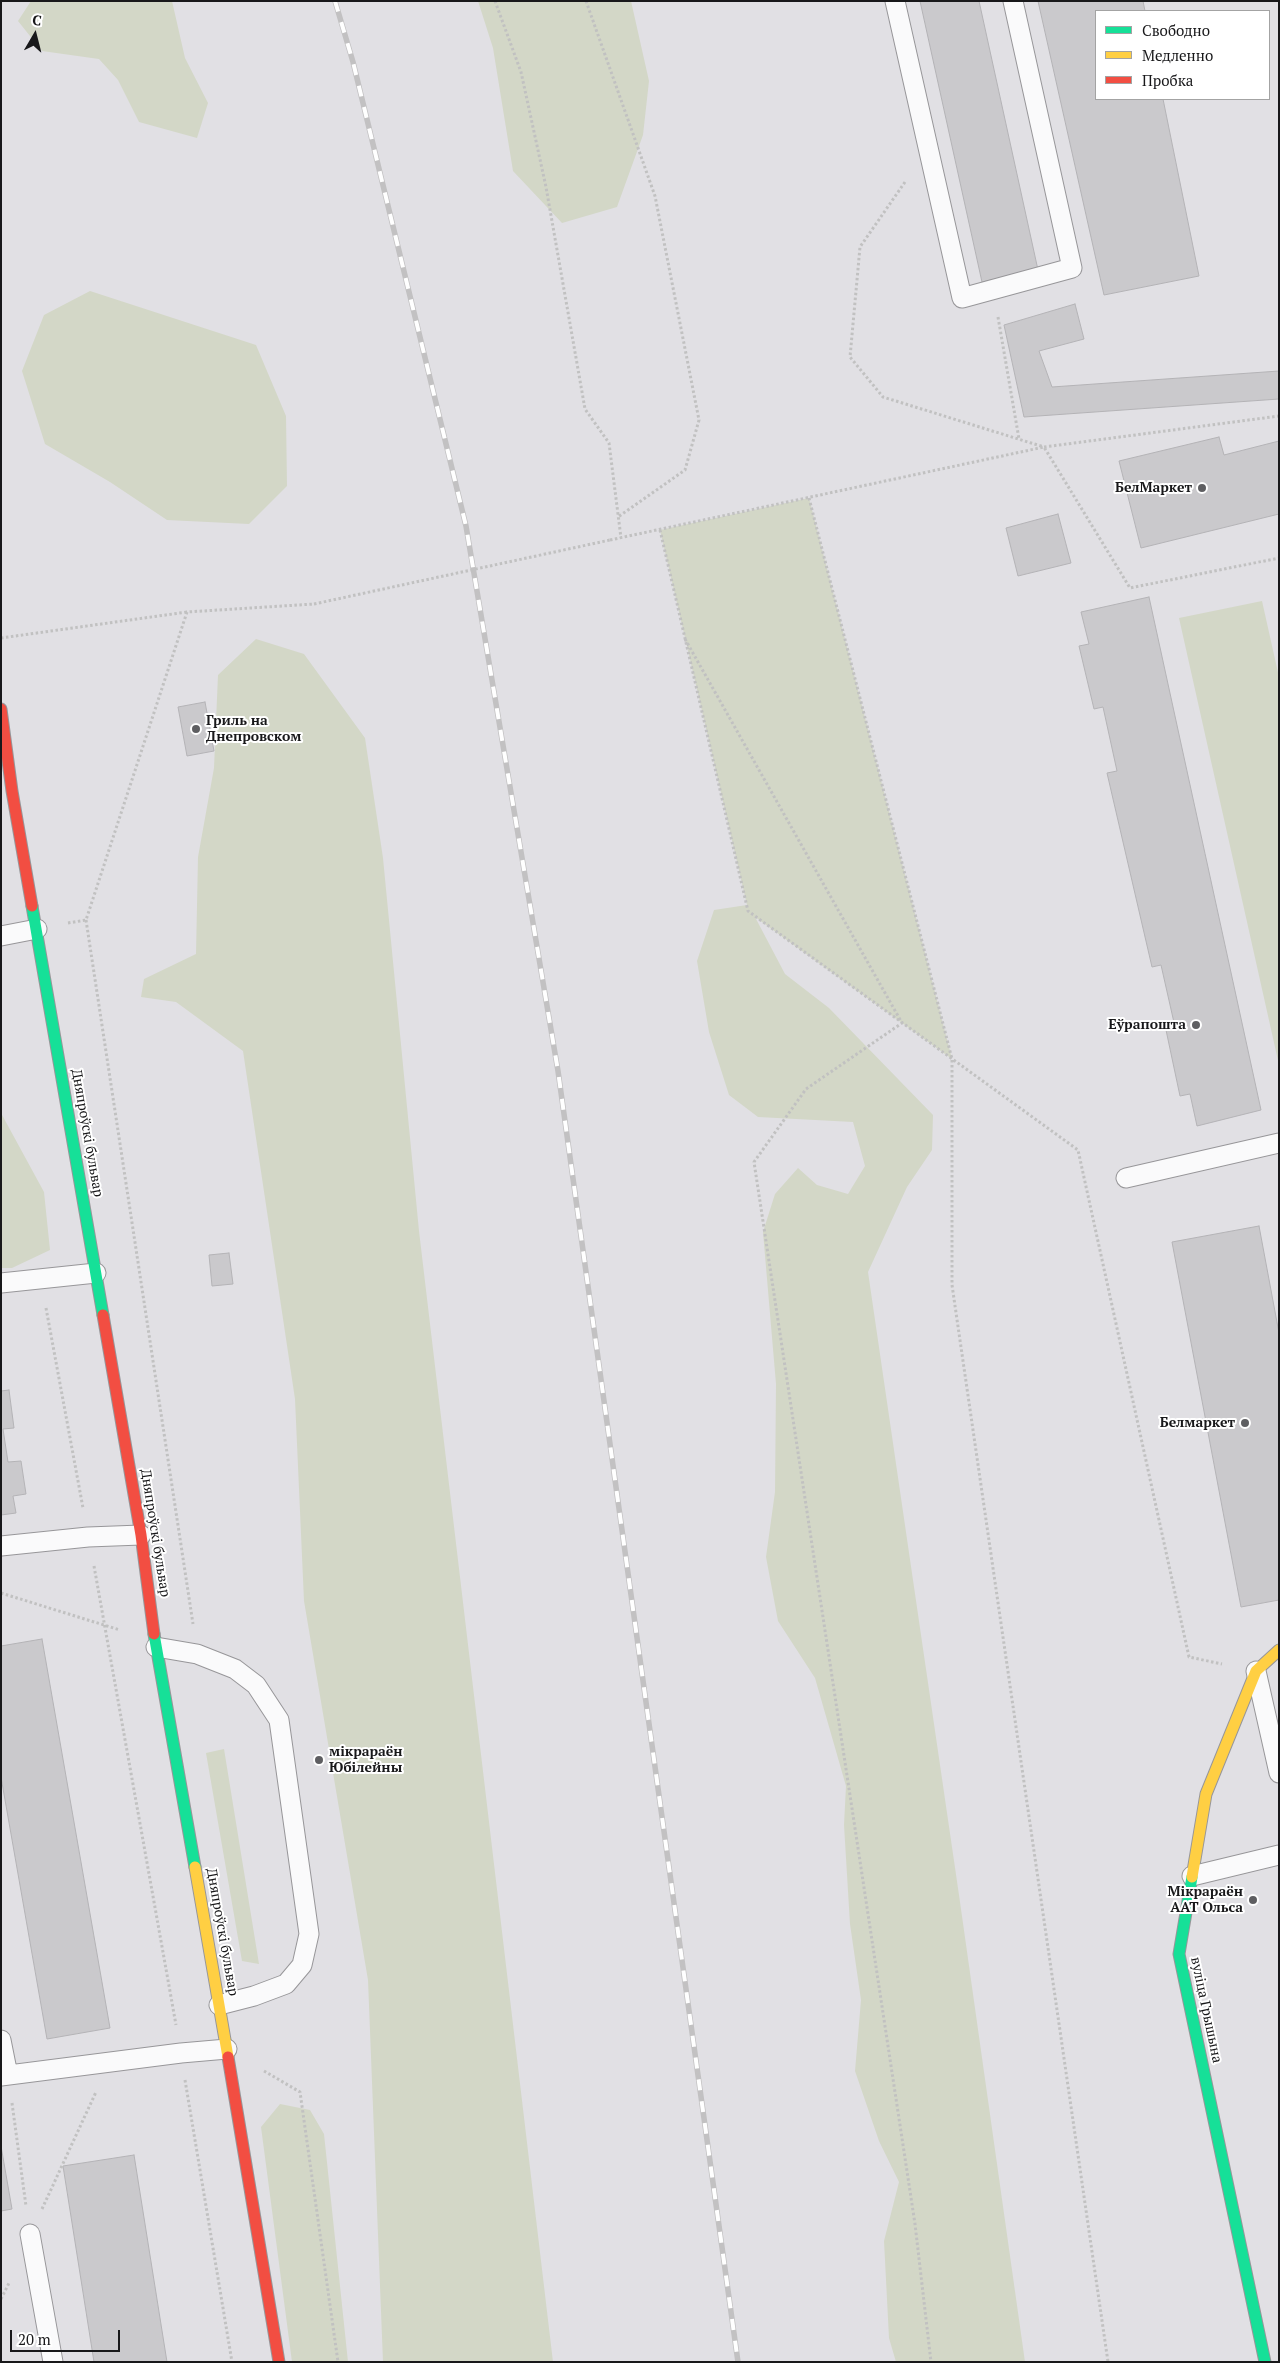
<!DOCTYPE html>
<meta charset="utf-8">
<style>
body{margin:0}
#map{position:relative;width:1280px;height:2363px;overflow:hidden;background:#e1e0e4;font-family:"PT Serif",serif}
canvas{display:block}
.frame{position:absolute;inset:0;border:2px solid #18181a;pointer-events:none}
.legend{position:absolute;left:1095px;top:10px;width:175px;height:90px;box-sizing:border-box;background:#fff;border:1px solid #a3a3a3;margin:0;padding:6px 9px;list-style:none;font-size:15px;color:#18181a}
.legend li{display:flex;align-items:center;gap:10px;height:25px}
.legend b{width:25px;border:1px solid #a3a3a3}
.north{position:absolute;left:10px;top:10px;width:50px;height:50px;-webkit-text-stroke:4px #fff;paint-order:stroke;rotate:8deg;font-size:14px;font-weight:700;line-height:20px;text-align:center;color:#18181a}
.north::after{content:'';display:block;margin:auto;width:18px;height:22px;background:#18181a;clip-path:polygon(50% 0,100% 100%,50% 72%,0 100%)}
.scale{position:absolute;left:10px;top:2330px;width:110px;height:22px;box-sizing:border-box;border:2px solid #18181a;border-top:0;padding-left:6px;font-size:15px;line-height:18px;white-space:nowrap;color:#18181a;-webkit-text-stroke:4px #fff;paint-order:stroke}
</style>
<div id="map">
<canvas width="1280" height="2363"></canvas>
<div class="frame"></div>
<ul class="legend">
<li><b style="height:6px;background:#16e098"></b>Свободно</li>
<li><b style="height:6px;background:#ffcf43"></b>Медленно</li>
<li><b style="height:6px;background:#f24e42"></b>Пробка</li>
</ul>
<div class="north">С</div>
<div class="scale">20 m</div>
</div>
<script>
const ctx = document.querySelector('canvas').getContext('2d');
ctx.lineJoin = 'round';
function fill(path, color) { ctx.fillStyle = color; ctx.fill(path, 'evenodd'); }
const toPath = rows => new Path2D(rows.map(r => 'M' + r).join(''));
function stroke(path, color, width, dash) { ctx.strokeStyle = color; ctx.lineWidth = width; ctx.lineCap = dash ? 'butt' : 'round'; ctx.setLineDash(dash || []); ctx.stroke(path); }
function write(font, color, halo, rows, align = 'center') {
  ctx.font = font + ' "PT Serif",serif'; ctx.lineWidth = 4; ctx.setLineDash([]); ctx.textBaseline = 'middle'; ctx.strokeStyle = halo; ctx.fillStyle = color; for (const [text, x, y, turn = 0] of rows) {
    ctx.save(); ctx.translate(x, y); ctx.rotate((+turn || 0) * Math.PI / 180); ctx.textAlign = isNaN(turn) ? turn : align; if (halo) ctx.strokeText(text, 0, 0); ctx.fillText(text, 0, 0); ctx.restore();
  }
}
fill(toPath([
 [31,1,172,1,185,58,208,103,197,138,139,122,118,80,99,59,42,51,18,21],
 [478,1,631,1,649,81,643,135,617,207,562,223,513,171,493,48],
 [90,291,256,345,286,416,287,486,249,524,167,520,110,482,45,444,22,371,44,315],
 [809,498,952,1059,755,917,785,974,829,1008,933,1115,932,1150,907,1187,868,1272,959,1895,1025,2362,896,2362,889,2338,884,2241,899,2182,879,2141,855,2071,861,2000,850,1924,844,1825,846,1786,815,1678,778,1621,766,1557,775,1492,776,1384,763,1232,775,1194,798,1168,817,1185,848,1194,865,1166,853,1122,758,1117,729,1095,709,1032,697,961,714,910,747,905,660,530],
 [1262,601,1279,677,1279,1065,1179,618],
 [256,639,304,654,365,738,383,858,419,1231,553,2362,383,2362,368,1980,304,1601,295,1399,243,1051,176,1002,141,997,144,979,196,954,198,857,214,768,218,675],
 [1,1113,44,1192,50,1250,12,1268,1,1268],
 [224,1749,259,1964,242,1961,206,1753],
 [280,2104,310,2110,324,2134,348,2362,292,2362,261,2127]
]), '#d3d7c7');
const building = toPath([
 [920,1,979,1,1038,270,982,282,920,1],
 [1038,1,1143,1,1145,11,1096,11,1096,99,1163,99,1199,276,1104,295,1038,1],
 [1075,304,1084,339,1039,351,1052,387,1279,371,1279,399,1024,417,1004,325,1075,304],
 [1219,437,1224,455,1279,441,1279,514,1141,548,1119,461,1219,437],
 [1058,514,1071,563,1018,576,1006,528,1058,514],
 [1149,597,1261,1110,1197,1126,1190,1094,1180,1096,1166,1030,1175,1027,1161,965,1152,967,1107,773,1117,771,1103,707,1094,709,1079,646,1089,644,1081,612,1149,597],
 [205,702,214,751,187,756,178,707,205,702],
 [1259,1226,1279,1333,1279,1600,1241,1607,1172,1242,1259,1226],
 [229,1253,233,1284,212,1286,209,1255,229,1253],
 [9,1390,14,1428,3,1429,8,1462,21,1461,26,1494,13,1496,16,1513,1,1515,1,1391,9,1390],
 [42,1639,110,2028,47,2039,1,1777,1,1646,42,1639],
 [1,2146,12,2209,1,2211,1,2146],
 [134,2155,167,2362,94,2362,63,2166,134,2155]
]);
fill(building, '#cac9cc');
stroke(building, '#b4b3b6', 1);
const lane = toPath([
 [895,1,962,298,1072,268,1013,1],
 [1,936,37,929],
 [1126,1178,1279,1143],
 [1,1283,96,1273],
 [1,1546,88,1537,141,1535],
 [156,1647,197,1654,235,1669,256,1685,279,1720,309,1934,302,1965,286,1984,254,1996,219,2005],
 [1256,1671,1279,1773],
 [1192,1876,1279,1855],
 [1,2040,8,2075],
 [1,2076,181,2053,227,2049],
 [30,2234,53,2362]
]);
const fast = toPath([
 [32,906,103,1315],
 [154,1634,195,1867],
 [1192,1877,1179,1954,1265,2362]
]);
const slow = toPath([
 [195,1867,228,2057],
 [1192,1877,1206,1794,1256,1671,1279,1650]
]);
const jam = toPath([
 [1,709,12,791,32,906],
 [103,1315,141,1535,154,1634],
 [228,2057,279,2362]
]);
stroke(lane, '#979699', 21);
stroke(fast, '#979699', 13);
stroke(slow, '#979699', 13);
stroke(jam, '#979699', 13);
stroke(toPath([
 [495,1,521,72,546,187,585,409,609,443,621,538],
 [586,1,655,196,699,420,685,470,618,517],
 [905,182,860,247,850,357,883,397,1044,447,1279,416],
 [998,317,1019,439],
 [809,498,952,1059,952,1285,1108,2362],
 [660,530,748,911,1078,1150,1189,1657,1222,1664],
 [610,540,1044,447,1130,588,1279,558],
 [1,638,187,612],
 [685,639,902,1023,806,1089,754,1162,915,2224,931,2362],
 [86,920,193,1624],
 [68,923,86,920,187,612,314,604],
 [46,1308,83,1508],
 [94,1566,176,2025],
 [1,1593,120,1630],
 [264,2071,300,2092,338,2362],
 [185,2080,232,2362],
 [12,2103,26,2206],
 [42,2209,96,2092],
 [1,2299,9,2283]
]), '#c1c1c1', 3, [2.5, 2.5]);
stroke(lane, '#fafafb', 19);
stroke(fast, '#16e098', 11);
stroke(slow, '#ffcf43', 11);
stroke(jam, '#f24e42', 11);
const rail = toPath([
 [335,1,353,62,466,526,558,1071,738,2362]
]);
stroke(rail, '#c2c1c2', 5.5);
stroke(rail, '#fff', 4, [11]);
stroke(toPath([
 [314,604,610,540]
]), '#c1c1c1', 3, [2.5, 2.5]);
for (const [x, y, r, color] of [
 [1202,488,5,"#5e5e61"],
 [196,729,5,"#5e5e61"],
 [1196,1025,5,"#5e5e61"],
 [1245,1423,5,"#5e5e61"],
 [319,1760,5,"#5e5e61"],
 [1253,1900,5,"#5e5e61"]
]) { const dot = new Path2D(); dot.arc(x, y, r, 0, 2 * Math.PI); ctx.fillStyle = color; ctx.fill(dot); stroke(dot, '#fff', 2); }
write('bold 14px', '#18181a', '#fff', [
 ["БелМаркет",1192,488],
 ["Гриль на",206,721,"left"],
 ["Днепровском",206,737,"left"],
 ["Еўрапошта",1186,1025],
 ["Белмаркет",1235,1423],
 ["мікрараён",329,1752,"left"],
 ["Юбілейны",329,1768,"left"],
 ["Мікрараён",1243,1892],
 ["ААТ Ольса",1243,1908]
], 'right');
write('14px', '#18181a', '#fff', [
 ["Дняпроўскі бульвар",87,1133,80],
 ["Дняпроўскі бульвар",155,1533,81],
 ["Дняпроўскі бульвар",222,1932,80],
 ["вуліца Грышына",1206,2010,78]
]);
</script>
